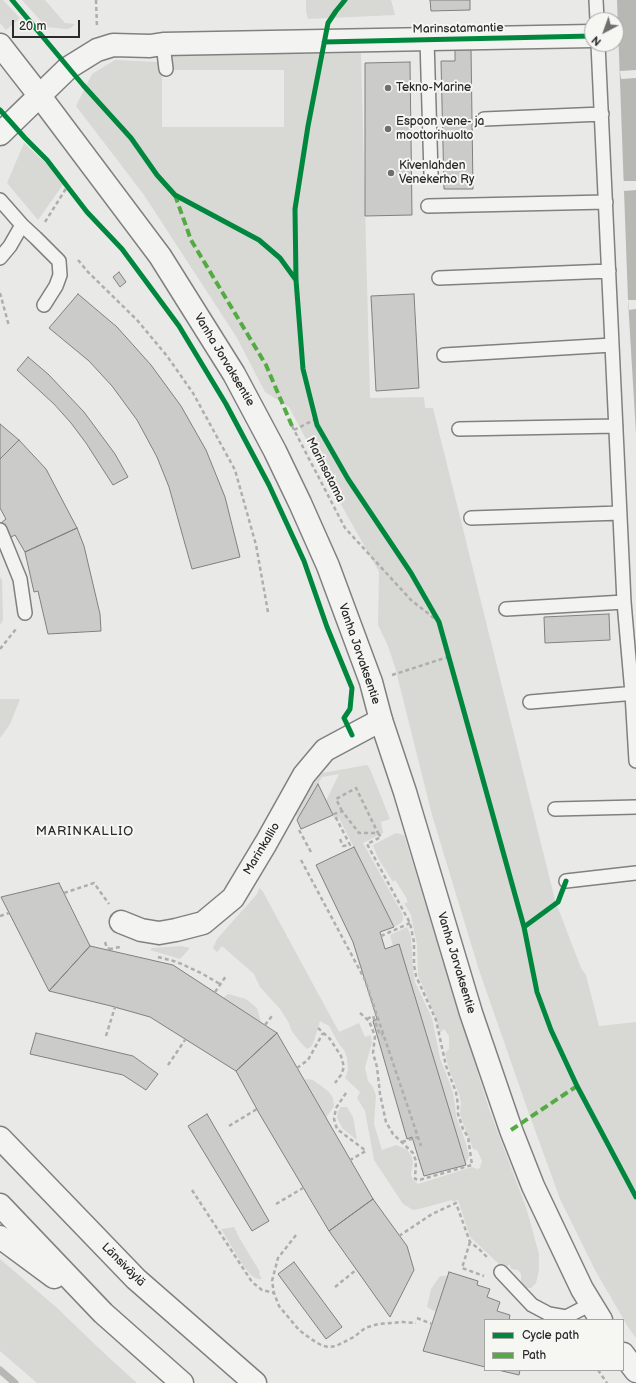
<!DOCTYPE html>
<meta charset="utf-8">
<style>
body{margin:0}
#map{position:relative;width:636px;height:1383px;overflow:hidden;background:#e9e9e7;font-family:"Balsamiq Sans",sans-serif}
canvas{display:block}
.legend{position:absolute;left:484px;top:1319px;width:140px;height:52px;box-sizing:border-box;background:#f6f6f2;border:1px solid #a5a5a2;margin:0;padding:5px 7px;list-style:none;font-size:12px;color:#2b2b2b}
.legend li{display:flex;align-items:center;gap:8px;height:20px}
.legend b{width:20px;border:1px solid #a5a5a2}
.north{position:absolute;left:584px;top:12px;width:40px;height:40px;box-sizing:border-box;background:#f6f6f2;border:1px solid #a5a5a2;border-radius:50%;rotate:221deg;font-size:11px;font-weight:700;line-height:16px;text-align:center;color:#2b2b2b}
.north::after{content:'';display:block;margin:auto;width:14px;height:18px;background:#6e6e6d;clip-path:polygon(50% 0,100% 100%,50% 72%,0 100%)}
.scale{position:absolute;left:12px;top:20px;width:68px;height:18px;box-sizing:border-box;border:2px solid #2b2b2b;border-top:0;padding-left:5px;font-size:12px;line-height:14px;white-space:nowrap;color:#2b2b2b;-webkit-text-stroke:3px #f6f6f2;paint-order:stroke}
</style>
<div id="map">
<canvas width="636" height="1383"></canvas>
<ul class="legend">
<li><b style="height:5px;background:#00873e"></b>Cycle path</li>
<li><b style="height:5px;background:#54ab44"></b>Path</li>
</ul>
<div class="north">N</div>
<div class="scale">20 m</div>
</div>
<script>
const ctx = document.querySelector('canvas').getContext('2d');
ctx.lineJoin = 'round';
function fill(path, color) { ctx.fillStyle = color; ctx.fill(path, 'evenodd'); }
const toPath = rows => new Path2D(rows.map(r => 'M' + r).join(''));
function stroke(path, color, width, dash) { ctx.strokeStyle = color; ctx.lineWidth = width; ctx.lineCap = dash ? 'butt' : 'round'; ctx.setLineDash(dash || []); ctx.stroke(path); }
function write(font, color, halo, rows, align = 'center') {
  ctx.font = font + ' "Balsamiq Sans",sans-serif'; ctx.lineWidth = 4; ctx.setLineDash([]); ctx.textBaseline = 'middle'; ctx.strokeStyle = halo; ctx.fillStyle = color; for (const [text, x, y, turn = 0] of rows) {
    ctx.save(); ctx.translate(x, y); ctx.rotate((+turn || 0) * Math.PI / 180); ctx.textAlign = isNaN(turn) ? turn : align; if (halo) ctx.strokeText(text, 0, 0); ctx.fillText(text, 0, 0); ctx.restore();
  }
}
fill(toPath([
 [0,0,3,0,20,18,6,30,0,23],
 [22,0,45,0,65,23,75,24,71,28,67,29,47,27,41,21],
 [306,0,391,0,395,15,308,19,306,12],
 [172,51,286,54,361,53,370,398,424,397,425,408,433,408,555,900,581,968,586,975,599,1026,636,1022,636,1338,628,1327,595,1270,560,1199,527,1108,478,967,432,815,395,667,388,646,378,625,379,572,334,492,289,407,265,392,237,338,144,195,76,106,92,74,115,60,158,62,162,70,162,127,284,127,284,70,173,70],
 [24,143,52,169,64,183,38,220,7,183],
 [0,577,2,580,3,620,0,625],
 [0,699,20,699,10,724,0,738],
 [367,765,370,769,390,819,381,822,383,833,363,843,403,915,403,920,401,923,394,927,339,818,335,820,326,801,339,774,322,777,297,820,296,812,312,786,322,773],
 [396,833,404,835,489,1109,526,1207,539,1254,539,1270,536,1283,531,1288,525,1288,521,1281,521,1274,518,1270,511,1269,510,1265,503,1267,500,1265,470,1237,458,1200,453,1202,452,1200,419,1209,413,1210,403,1204,374,1160,365,1111,357,1098,360,1092,345,1078,348,1070,347,1058,344,1050,339,1044,329,1026,320,1021,314,1041,311,1047,307,1049,301,1043,291,1030,289,1023,280,1009,260,987,254,974,222,946,217,952,213,948,217,939,257,894,259,888,262,890,339,1032,359,1023,365,1037,371,1035,372,1043,365,1067,368,1081,373,1087,376,1096,374,1124,382,1150,396,1145,406,1149,411,1155,413,1162,411,1175,413,1180,418,1184,472,1167,477,1169,480,1168,482,1161,477,1150,473,1149,461,1118,460,1113,461,1103,459,1094,449,1069,445,1053,449,1049,449,1036,444,1029,440,1033,437,1021,418,975,417,945,411,915,404,903,407,903,407,899,395,880,393,882,378,858,373,845],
 [407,927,411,936,413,970,415,982,432,1018,440,1058,453,1092,455,1104,456,1116,466,1143,469,1157,465,1164,399,944,393,946,390,935],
 [181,946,190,948,180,959,150,950,152,948],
 [228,994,246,999,257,1008,261,1022,223,998],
 [307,1079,313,1080,320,1085,329,1092,333,1098,334,1106,326,1118,304,1080],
 [341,1107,347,1107,353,1117,357,1140,343,1129,337,1118,338,1111],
 [234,1227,240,1239,260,1272,259,1274,262,1279,257,1279,251,1275,242,1264,221,1229],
 [0,1259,56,1307,105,1354,137,1383,37,1383,0,1351],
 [440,1276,448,1276,436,1312,427,1307,431,1289]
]), '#d8d8d5');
fill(toPath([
 [617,0,636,0,636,434,628,300]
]), '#b7b7b4');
fill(toPath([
 [636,70,636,78,621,79,620,71],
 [623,181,636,181,636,190,624,191],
 [628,300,636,300,636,309,629,310]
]), '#e9e9e7');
stroke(toPath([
 [0,1370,15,1383]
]), '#b7b7b4', 7);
const building = toPath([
 [430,0,470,0,470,10,431,11,430,0],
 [455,49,471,49,473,189,444,189,441,61,455,61,455,49],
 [410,62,412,215,365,216,365,63,410,62],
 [119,272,126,282,120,287,113,277,119,272],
 [78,294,117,327,151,365,181,406,206,450,225,497,240,557,192,569,169,487,157,457,137,420,112,386,89,361,49,328,78,294],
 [414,294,419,388,376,391,371,296,414,294],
 [28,357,48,374,84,412,115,454,128,477,113,485,86,443,71,423,54,404,17,370,28,357],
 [0,424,19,440,0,459,0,424],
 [19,440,46,469,77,528,25,552,15,535,11,537,1,523,6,519,0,508,0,459,19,440],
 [77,528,84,546,100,614,101,631,48,634,38,591,34,592,25,552,77,528],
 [609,614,610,640,545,643,544,617,609,614],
 [318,784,333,815,301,829,297,820,318,784],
 [354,847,394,927,380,932,385,949,399,944,466,1165,424,1176,412,1137,407,1139,373,1021,377,1019,353,942,316,865,354,847],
 [59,883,90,946,49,991,1,897,59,883],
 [90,946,173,965,277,1033,236,1071,150,1017,111,1006,49,991,90,946],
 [36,1033,133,1056,158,1074,146,1090,123,1075,30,1054,36,1033],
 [277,1033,373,1199,329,1231,259,1113,236,1071,277,1033],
 [207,1114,269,1221,252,1231,188,1126,207,1114],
 [373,1199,407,1246,414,1270,390,1317,329,1231,373,1199],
 [294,1262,342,1327,326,1339,278,1274,294,1262],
 [449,1272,478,1281,477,1285,490,1289,487,1297,500,1302,497,1311,510,1315,509,1320,485,1320,485,1367,423,1351,449,1272],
 [498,1370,520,1370,519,1375,498,1370]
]);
fill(building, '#cbcbca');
stroke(building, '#808080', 1);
const lane = toPath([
 [596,0,597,20],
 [427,40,431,174],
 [163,44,166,69],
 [598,44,624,602,632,693,636,761],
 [484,119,602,114],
 [0,200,22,225,10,246,0,258],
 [428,206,606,202],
 [22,225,36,238,59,261,60,275,56,286,44,305],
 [439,278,609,271],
 [444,355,612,345],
 [459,429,616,426],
 [471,518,620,513],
 [0,530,20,579,25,613],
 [506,609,624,602],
 [530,702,636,693],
 [555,809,636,807],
 [566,881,636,873],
 [501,1272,532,1305,549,1314,566,1317,591,1304]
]);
const street = toPath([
 [0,134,68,68,97,50,113,45,150,46,163,44,592,36],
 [121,922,141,930,159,933,176,930,203,923,233,898,266,843,304,775,325,750,381,720]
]);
const secondary = toPath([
 [0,45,39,95,160,256,234,374,275,451,300,503,328,566,371,682,381,720,405,792,471,1013,511,1130,533,1186,582,1289,601,1320],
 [623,1354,636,1371]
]);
const highway = toPath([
 [0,1138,136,1279,255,1383],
 [0,1205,103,1313,182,1383],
 [0,1237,54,1277]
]);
stroke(lane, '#808080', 16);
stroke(street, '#808080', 25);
stroke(secondary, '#808080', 25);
stroke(highway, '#808080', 25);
stroke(toPath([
 [96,0,97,27],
 [45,222,67,187],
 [78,260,88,272,137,320,167,356,193,393,235,470,256,545,268,612],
 [0,293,9,326],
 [292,426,345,528,411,600,439,622],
 [294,430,316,419],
 [0,649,16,629],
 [392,675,448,657],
 [342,811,336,799,356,788,378,833],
 [299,830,312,854],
 [340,839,343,846,350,845,334,814,342,811,359,833,378,833,381,837,367,844,410,923,414,942,414,965,416,976,436,1020,446,1066,456,1092,458,1105,458,1114,463,1129,468,1137,472,1165,419,1180,415,1179,416,1161,413,1153,393,1134,386,1122,380,1094,377,1067,373,1053,375,1036,369,1021,359,1012],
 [301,860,365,980,421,1146],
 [64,893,94,883,109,904],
 [0,916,9,913],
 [381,936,410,923],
 [105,942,107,948,110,949],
 [110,950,110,949,120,947],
 [158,957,177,962,201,973,220,984],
 [215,992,226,976],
 [367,1019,373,1016,380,1035,383,1034],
 [265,1025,272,1016],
 [318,1028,330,1039,341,1056,344,1067,341,1075,335,1083],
 [106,1036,115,1007],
 [168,1065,185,1040],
 [297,1068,308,1060,323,1033],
 [346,1093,336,1108,334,1119,337,1129,366,1151,350,1160],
 [229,1126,257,1109],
 [402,1142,418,1137],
 [192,1190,252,1282,262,1290,274,1293],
 [276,1204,303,1188],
 [296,1235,278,1258,272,1281,274,1293,279,1306,299,1330,311,1339,321,1345,328,1347,336,1346,354,1337,365,1328,378,1324,403,1322,416,1323],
 [399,1236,432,1214,456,1203,470,1242,479,1249,489,1259],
 [470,1242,462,1268,484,1276],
 [335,1287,356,1270],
 [417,1318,432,1324],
 [598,1370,607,1383]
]), '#aeaead', 2.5, [4, 3]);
stroke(lane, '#f3f3f1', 13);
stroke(street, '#f3f3f1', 22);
stroke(secondary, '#f3f3f1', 22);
stroke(highway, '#f3f3f1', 22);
stroke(toPath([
 [175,195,191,240,266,365,292,426],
 [511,1130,577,1086]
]), '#54ab44', 4, [8, 4]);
stroke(toPath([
 [12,0,83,85,131,138,157,175,175,195,259,240,280,258,296,280],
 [345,0,336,11,328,23,308,126,295,209,296,280,303,369,317,425,348,479,411,573,439,622,524,927,537,992,551,1030,577,1086,636,1197],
 [324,42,592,36],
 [0,110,25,138,47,160,87,212,122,249,179,326,226,404,269,485,304,561,327,627,352,688,350,709,344,718,352,735],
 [524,927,558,902,566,881]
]), '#00873e', 5);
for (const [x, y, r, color] of [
 [388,88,4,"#6e6e6d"],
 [388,129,4,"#6e6e6d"],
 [391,173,4,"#6e6e6d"]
]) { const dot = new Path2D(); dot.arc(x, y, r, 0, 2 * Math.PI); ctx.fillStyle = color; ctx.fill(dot); stroke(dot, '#f6f6f2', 1.5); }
write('12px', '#2b2b2b', '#f6f6f2', [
 ["Marinsatamantie",458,29,-1],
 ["Vanha Jorvaksentie",224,360,59],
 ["Marinsatama",325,470,63],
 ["Vanha Jorvaksentie",359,654,71],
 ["Marinkallio",262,849,-59],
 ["Vanha Jorvaksentie",456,963,73],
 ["Länsiväylä",123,1265,45]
]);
write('12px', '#2b2b2b', '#f6f6f2', [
 ["Tekno-Marine",396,88],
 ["Espoon vene- ja",396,122],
 ["moottorihuolto",396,136],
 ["Kivenlahden",399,166],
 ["Venekerho Ry",399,180]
], 'left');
ctx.letterSpacing = '1px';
write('13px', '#2b2b2b', '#f6f6f2', [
 ["MARINKALLIO",85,832]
]);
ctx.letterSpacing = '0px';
</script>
